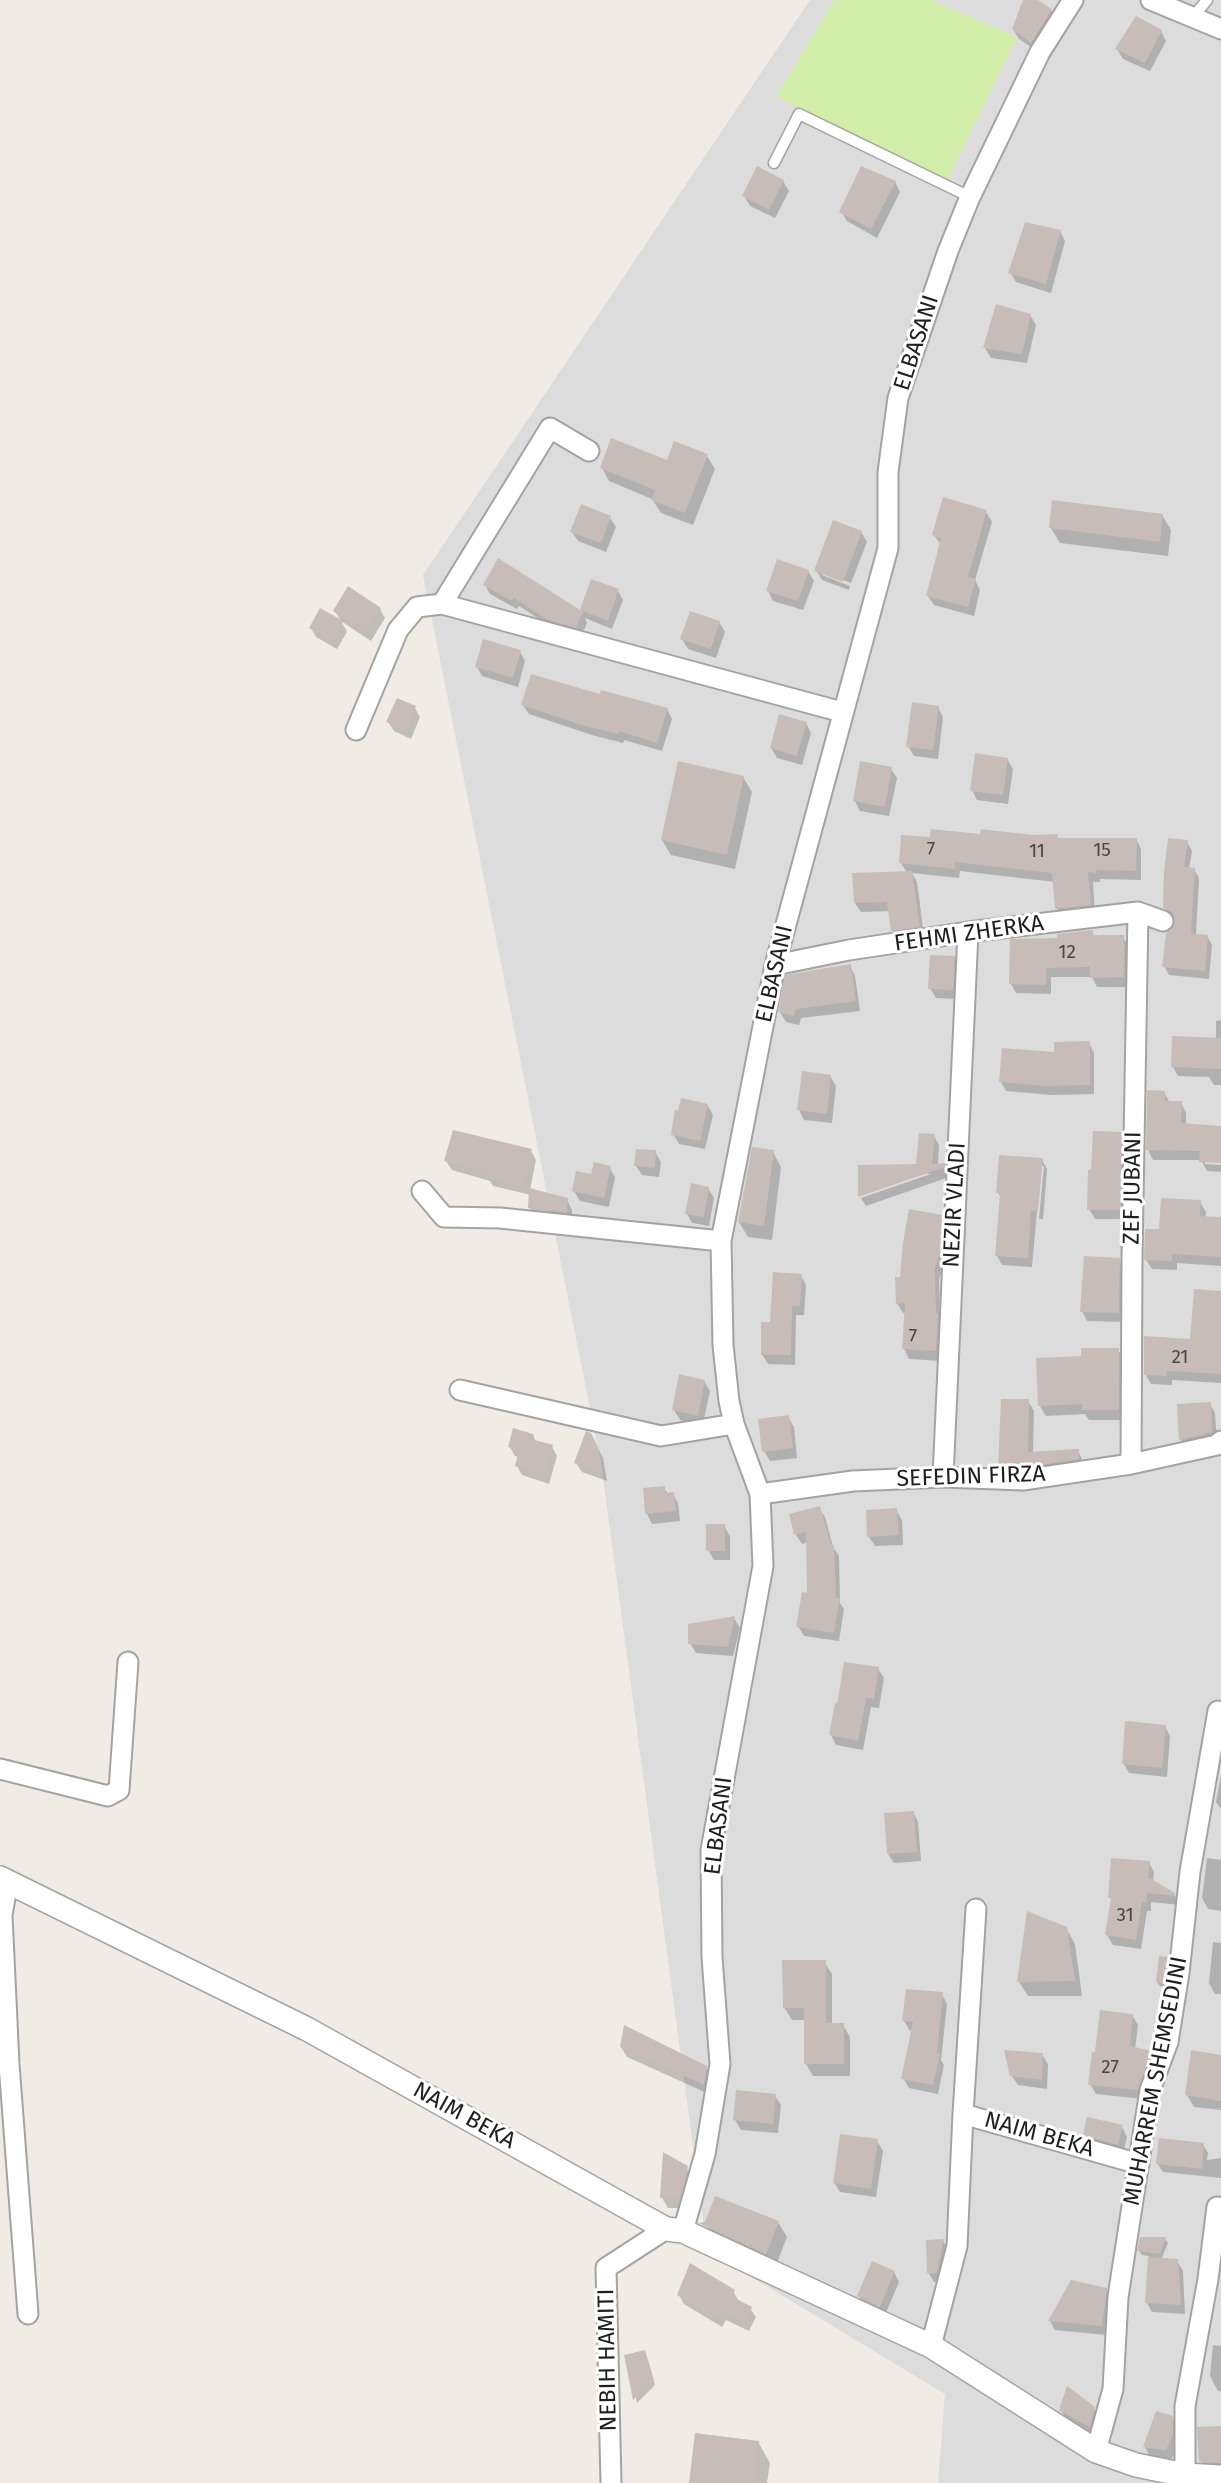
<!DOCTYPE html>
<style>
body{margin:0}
canvas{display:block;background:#f0ebe4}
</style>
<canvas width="1221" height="2483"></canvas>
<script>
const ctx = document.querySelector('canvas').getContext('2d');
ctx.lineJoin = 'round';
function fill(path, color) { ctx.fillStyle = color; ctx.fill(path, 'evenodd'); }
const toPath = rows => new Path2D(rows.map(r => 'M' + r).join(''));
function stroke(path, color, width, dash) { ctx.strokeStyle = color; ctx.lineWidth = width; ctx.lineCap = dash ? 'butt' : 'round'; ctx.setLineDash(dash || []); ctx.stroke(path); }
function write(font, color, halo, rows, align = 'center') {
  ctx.font = font + ' "Fira Sans",sans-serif'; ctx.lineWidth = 6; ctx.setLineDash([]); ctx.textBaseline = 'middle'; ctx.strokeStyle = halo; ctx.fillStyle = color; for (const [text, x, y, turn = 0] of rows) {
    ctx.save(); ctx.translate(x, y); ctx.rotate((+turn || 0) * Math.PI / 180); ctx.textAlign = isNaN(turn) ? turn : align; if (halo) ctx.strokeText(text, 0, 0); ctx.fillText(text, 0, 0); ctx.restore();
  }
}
fill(toPath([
 [810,0,1221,0,1221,2483,938,2483,945,2394,707,2250,601,1463,423,575]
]), '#dddcdc');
fill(toPath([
 [834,0,932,0,1017,37,946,182,776,96]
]), '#d2eca9');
fill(toPath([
 [1025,0,1034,0,1051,10,1057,20,1037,51,1019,39,1013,29],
 [1161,31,1166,41,1150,71,1123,59,1117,49],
 [783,181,789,191,775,218,750,206,744,196],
 [895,182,900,192,877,238,847,221,841,211],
 [1060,231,1065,241,1051,293,1016,282,1010,272],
 [1030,315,1036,325,1027,363,991,358,985,348],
 [707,456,715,469,693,525,661,513,652,499,609,481,602,468,668,463],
 [986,512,992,522,975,580,980,590,974,616,934,605,928,596,941,545,934,535],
 [1162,515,1171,530,1168,556,1060,543,1051,528],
 [610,518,616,527,606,552,578,541,572,532],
 [861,532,867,542,851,583,822,572,822,575,850,586,849,590,822,580,816,570],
 [808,571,814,581,803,610,773,601,768,591],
 [592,581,618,591,623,600,612,629,585,618,587,623,581,636,553,628,519,606,517,609,490,594,485,585,581,613],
 [380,609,385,618,371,641,341,621,347,632,337,649,316,637,311,628,341,621,335,611],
 [719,622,725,632,716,658,688,649,682,639],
 [520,652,525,661,518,687,482,676,477,667],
 [601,696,667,709,672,719,662,751,624,740,623,743,592,735,529,714,523,705],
 [938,707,943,717,938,759,914,756,908,746],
 [415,708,420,717,411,739,394,731,388,722],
 [806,723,811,733,802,765,777,758,771,748],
 [1007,759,1013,769,1008,804,977,800,972,790],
 [891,769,897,778,889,816,860,811,855,801],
 [743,777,752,792,735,869,671,855,662,840],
 [982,836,1057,836,1059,840,1136,839,1141,849,1141,880,1100,879,1100,882,1093,882,1095,915,1062,919,1057,909,1055,882,960,871,959,878,912,873,917,882,924,936,898,940,893,931,890,911,861,912,855,903,907,873,901,863,931,838],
 [1187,842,1192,851,1189,869,1194,869,1199,878,1196,935,1207,936,1212,945,1209,979,1169,975,1164,966,1177,920,1170,917,1165,907],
 [1092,932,1095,937,1123,937,1128,946,1129,987,1097,987,1092,977,1051,977,1051,994,1016,993,1011,984,1059,940],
 [954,957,959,967,958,999,936,998,930,988],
 [850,966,855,976,860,1011,801,1018,799,1025,786,1022,780,1012],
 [1221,1020,1221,1085,1214,1085,1209,1077,1178,1076,1173,1067,1216,1039,1216,1021],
 [1089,1043,1094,1053,1094,1094,1052,1095,1006,1091,1001,1082],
 [830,1076,836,1086,832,1123,804,1120,799,1110],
 [1164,1092,1170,1103,1181,1103,1186,1113,1186,1125,1221,1128,1221,1161,1205,1160,1205,1164,1221,1165,1221,1172,1207,1171,1201,1160,1153,1160,1148,1150],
 [707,1105,713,1115,705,1149,679,1144,673,1134,679,1114],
 [1121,1134,1126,1143,1125,1219,1095,1219,1089,1209],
 [934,1136,939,1145,938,1165,944,1165,949,1177,866,1206,861,1198,931,1174,922,1173,918,1166],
 [531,1151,536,1160,530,1190,567,1200,572,1210,572,1222,536,1217,530,1208,531,1195,493,1186,490,1181,452,1170,446,1161],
 [655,1152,661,1162,659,1177,642,1175,636,1166],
 [773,1152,781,1167,772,1240,748,1237,739,1222],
 [1042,1160,1047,1169,1043,1219,1039,1219,1044,1166,1041,1166,1032,1267,1002,1265,997,1256,1001,1198,998,1193],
 [609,1167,615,1177,609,1207,580,1201,574,1191,593,1176],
 [708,1188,714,1198,709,1226,692,1223,687,1214],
 [1200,1202,1206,1212,1205,1218,1221,1219,1221,1266,1177,1263,1177,1270,1152,1269,1146,1260,1160,1231],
 [941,1217,946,1227,946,1261,939,1279,940,1320,943,1324,941,1361,909,1359,904,1349,906,1313,903,1313,897,1303,902,1279],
 [1119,1260,1124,1270,1124,1322,1087,1321,1082,1311],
 [801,1276,806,1285,804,1315,796,1315,795,1365,768,1364,762,1354,772,1324],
 [1221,1292,1221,1383,1172,1380,1172,1385,1151,1384,1145,1374,1192,1341],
 [1118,1350,1124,1359,1124,1420,1089,1420,1085,1414,1046,1416,1040,1406,1038,1360,1083,1358],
 [704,1381,710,1391,703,1424,680,1420,674,1410],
 [1028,1401,1034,1411,1033,1453,1078,1451,1083,1461,1084,1469,1005,1476,1000,1466],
 [1210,1404,1215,1413,1217,1442,1186,1449,1181,1440,1179,1406],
 [788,1417,794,1427,797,1458,770,1461,764,1451],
 [535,1442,552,1447,557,1456,549,1484,522,1475,517,1466,519,1457,515,1456,510,1447],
 [596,1444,603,1458,607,1481,582,1472,576,1463],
 [664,1488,668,1494,673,1494,678,1503,680,1521,652,1524,647,1514,645,1490],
 [819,1508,825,1517,833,1547,839,1556,840,1603,844,1609,839,1641,804,1636,798,1626,809,1595,808,1542,802,1544,796,1535,791,1515],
 [896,1510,902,1520,903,1545,875,1546,869,1537],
 [724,1526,730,1536,730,1560,714,1560,708,1550],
 [734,1618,740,1628,733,1656,696,1653,690,1643],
 [878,1669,884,1678,879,1708,871,1707,863,1750,836,1745,831,1735],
 [1165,1727,1170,1736,1167,1777,1129,1773,1124,1764],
 [1221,1775,1221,1809,1216,1802],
 [913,1812,918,1822,921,1861,894,1863,888,1854],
 [1207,1858,1221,1860,1221,1911,1208,1909,1202,1898],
 [1149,1863,1154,1872,1153,1882,1174,1894,1180,1905,1151,1902,1151,1911,1147,1911,1141,1949,1113,1945,1107,1935,1112,1901,1110,1897],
 [1066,1928,1075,1944,1082,1996,1028,1996,1019,1982],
 [1213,1942,1221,1943,1221,1994,1215,1994,1209,1983],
 [1167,1959,1170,1963,1167,1987,1160,1986,1157,1982],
 [824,1962,832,1974,832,2025,843,2025,850,2037,850,2076,813,2076,806,2064,805,2020,792,2020,784,2007],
 [942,1994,947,2004,941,2060,944,2065,938,2094,909,2088,903,2078,913,2031,910,2031,904,2021],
 [1132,2015,1138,2025,1135,2049,1151,2052,1156,2062,1143,2099,1096,2094,1090,2084],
 [621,2047,706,2068,712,2078,709,2094,627,2057],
 [1042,2054,1048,2064,1047,2089,1018,2085,1012,2076],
 [1221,2056,1221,2110,1194,2107,1187,2095],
 [775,2096,781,2105,778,2133,741,2130,735,2120],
 [1122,2127,1127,2137,1123,2154,1090,2145,1084,2135],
 [877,2141,883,2151,876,2197,840,2192,834,2182],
 [1203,2145,1208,2153,1207,2160,1221,2158,1221,2178,1163,2172,1158,2164],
 [686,2167,692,2177,684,2208,668,2208,662,2198],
 [778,2222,787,2237,775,2268,715,2240,706,2225],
 [1141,2239,1165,2239,1168,2243,1161,2260,1177,2261,1183,2271,1185,2314,1152,2312,1147,2303,1149,2256,1142,2255,1139,2251],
 [943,2241,949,2250,942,2282,934,2282,928,2272],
 [894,2272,899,2282,885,2315,864,2306,859,2296],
 [1106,2289,1112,2299,1106,2335,1055,2330,1050,2321],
 [733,2291,738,2300,750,2308,756,2317,749,2331,726,2320,722,2327,684,2304,679,2295],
 [1213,2345,1221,2346,1221,2391,1218,2391,1210,2376],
 [645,2352,655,2385,637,2403,626,2356],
 [1094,2409,1100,2419,1095,2436,1066,2420,1061,2410],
 [1172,2417,1177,2427,1177,2445,1172,2459,1150,2457,1145,2447],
 [1221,2428,1221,2476,1209,2475,1201,2461],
 [758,2442,770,2463,767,2483,691,2483]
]), '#0003');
fill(toPath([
 [1023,0,1038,0,1052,9,1031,43,1012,29],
 [1136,16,1162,30,1145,63,1115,49],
 [757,166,784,180,769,210,742,196],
 [861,166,896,181,871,229,839,212],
 [1025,222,1061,230,1046,284,1008,273],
 [996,304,1031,314,1022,354,983,348],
 [611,438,667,460,674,441,708,454,685,513,651,500,655,490,600,468],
 [943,497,987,510,968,577,976,579,968,607,926,596,941,538,932,535],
 [1052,500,1163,514,1160,542,1049,528],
 [581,504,611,516,601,543,570,532],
 [833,520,862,531,843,582,814,571],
 [498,558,580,610,591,579,619,589,608,621,580,610,583,612,576,628,546,619,514,598,512,601,483,585],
 [777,559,809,570,798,601,766,591],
 [348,586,381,608,365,632,333,611],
 [320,608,343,621,332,641,309,628],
 [690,611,720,621,711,649,680,639],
 [483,639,521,650,513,678,475,667],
 [531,674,600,694,601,690,668,708,657,743,619,731,618,734,585,726,521,705],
 [397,698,416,706,405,730,386,722],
 [912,702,939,706,933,750,906,747],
 [779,714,807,722,797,756,770,748],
 [975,753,1008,758,1003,795,970,791],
 [678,761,744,776,727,855,661,840],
 [860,761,892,767,885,807,853,801],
 [931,829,980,834,981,829,1033,835,1058,834,1058,838,1137,838,1136,871,1096,870,1096,873,1088,872,1091,905,1055,909,1052,873,955,862,955,869,899,863,901,835,930,837],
 [1168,838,1188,840,1184,867,1195,868,1191,933,1208,935,1205,971,1162,967,1166,933,1171,930,1175,920,1172,913,1163,908,1164,871],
 [912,871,920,927,891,931,887,902,854,903,852,873],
 [1093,930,1093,935,1124,935,1124,977,1090,978,1090,967,1046,968,1046,985,1009,984,1010,939,1057,938,1057,934],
 [930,955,955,956,953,990,928,989],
 [851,964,856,1001,796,1009,794,1016,778,1012,785,975],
 [1172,1036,1221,1038,1221,1069,1171,1067],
 [1090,1041,1090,1085,1046,1086,999,1082,1002,1048,1054,1052,1054,1042],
 [802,1071,831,1075,827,1114,797,1110],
 [1147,1090,1165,1091,1165,1101,1182,1101,1181,1123,1221,1126,1221,1163,1199,1162,1200,1151,1146,1150],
 [681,1098,708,1104,700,1141,671,1135,675,1109,678,1111],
 [453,1130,532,1149,524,1186,485,1177,486,1172,444,1161],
 [1093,1131,1122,1132,1121,1210,1087,1210,1088,1170,1091,1170],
 [919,1133,935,1134,932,1164,945,1163,945,1167,858,1197,858,1165,916,1164],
 [752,1147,774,1150,764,1226,738,1222],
 [636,1149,656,1150,655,1168,634,1166],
 [999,1155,1043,1158,1038,1211,1031,1211,1028,1258,995,1256,1000,1193,996,1193],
 [594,1162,611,1166,604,1198,572,1191,576,1171,591,1174],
 [691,1183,709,1187,704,1217,685,1214],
 [529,1188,568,1198,567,1213,528,1208],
 [1161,1198,1201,1200,1200,1216,1221,1217,1221,1257,1172,1254,1172,1261,1144,1260,1145,1229,1159,1229],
 [909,1209,942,1215,943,1219,941,1251,935,1268,936,1313,938,1313,936,1351,902,1349,905,1303,896,1304,895,1277,900,1277,903,1243],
 [1084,1256,1120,1258,1119,1313,1080,1312],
 [773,1272,802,1274,800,1306,792,1306,791,1355,761,1355,761,1322,770,1322],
 [1194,1289,1221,1291,1221,1374,1167,1371,1167,1376,1144,1375,1144,1336,1190,1339],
 [1081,1348,1119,1348,1119,1410,1082,1410,1082,1404,1038,1406,1036,1358,1081,1356],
 [679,1374,705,1380,698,1416,672,1410],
 [1001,1399,1029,1399,1028,1452,1079,1449,1079,1459,1022,1468,998,1467],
 [1211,1402,1212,1432,1179,1440,1177,1404],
 [789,1415,793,1448,762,1452,758,1419],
 [513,1428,533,1434,535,1440,553,1445,544,1475,515,1466,519,1450,508,1447],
 [586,1431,591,1433,598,1447,603,1473,574,1463],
 [665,1486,665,1493,674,1492,676,1511,645,1514,643,1488],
 [820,1506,831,1545,834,1545,836,1598,840,1598,834,1633,796,1627,802,1592,807,1593,806,1532,794,1535,789,1514],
 [897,1508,899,1535,867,1537,866,1510],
 [706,1524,725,1524,725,1551,706,1551],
 [735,1616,728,1647,688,1644,688,1624],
 [844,1662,879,1667,874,1699,866,1698,858,1741,829,1735,835,1703,837,1704],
 [1125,1721,1166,1725,1162,1768,1122,1764],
 [914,1811,917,1852,887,1854,884,1813],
 [1111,1858,1150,1861,1148,1877,1175,1893,1175,1896,1147,1893,1146,1902,1142,1902,1136,1940,1105,1935,1111,1898,1108,1898],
 [1027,1911,1067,1927,1075,1981,1017,1982],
 [1159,1956,1168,1957,1165,1984,1156,1982],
 [782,1960,826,1960,826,2023,844,2023,844,2064,804,2064,804,2008,783,2008],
 [906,1989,943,1992,937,2053,940,2054,933,2085,901,2079,913,2022,902,2021],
 [1100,2010,1133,2014,1130,2046,1152,2051,1138,2090,1088,2085,1092,2052,1095,2052],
 [624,2025,707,2066,704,2085,620,2047],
 [1004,2050,1043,2053,1042,2080,1010,2076],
 [1191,2050,1221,2055,1221,2101,1185,2095],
 [736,2090,776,2094,773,2124,733,2120],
 [1087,2117,1123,2125,1118,2145,1083,2135],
 [840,2134,878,2139,871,2189,833,2183],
 [1159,2138,1204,2143,1202,2169,1156,2164],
 [663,2152,688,2166,679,2198,660,2198],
 [715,2196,779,2221,766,2254,698,2223,705,2222],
 [1140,2237,1166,2237,1160,2254,1137,2251],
 [944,2239,937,2273,927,2273,926,2240],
 [1148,2257,1178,2259,1181,2305,1145,2303],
 [872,2261,895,2271,880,2307,857,2296],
 [690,2263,735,2290,731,2296,752,2307,744,2323,721,2312,717,2319,677,2295],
 [1071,2280,1107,2288,1102,2326,1048,2321],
 [645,2350,654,2380,633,2400,624,2355],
 [1067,2386,1095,2407,1090,2427,1059,2410],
 [1156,2411,1173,2416,1173,2434,1166,2450,1143,2447],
 [1221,2426,1221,2463,1199,2462,1197,2427],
 [695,2433,759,2441,754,2483,689,2483]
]), '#c8bcb8');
const service = toPath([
 [1193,17,1207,0],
 [774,163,799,114,970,197]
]);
const minor = toPath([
 [1151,0,1221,29],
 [442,604,550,428,589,451],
 [356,730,398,630,417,607,442,604,842,712],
 [775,965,849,950,968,932,1138,912,1163,921],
 [422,1191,444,1217,500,1218,721,1241],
 [460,1390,661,1436,734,1424],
 [1131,1464,1132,1257,1138,912],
 [943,1477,968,932],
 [760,1494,853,1481,943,1477,1023,1480,1131,1464,1217,1445,1221,1441],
 [0,1769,108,1796,119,1790,128,1662],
 [8,1881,2,1915,9,2064,28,2314],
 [963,2114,976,1909],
 [683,2231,705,2154,720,2064,712,1957,711,1850,763,1566,760,1494,734,1424,729,1401,723,1345,721,1241,775,965,888,548,888,472,898,398,948,251,970,197,1040,52,1073,0],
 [931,2346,957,2246,963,2114,1139,2164],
 [1096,2451,1113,2389,1118,2297,1150,2090,1168,2042,1179,1973,1190,1872,1218,1711],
 [1195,2481,1185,2475,1185,2406,1208,2279,1217,2207],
 [611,2483,606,2268,666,2229]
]);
const tertiary = toPath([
 [0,1878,307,2029,666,2229,683,2231,931,2346,1096,2451,1136,2465,1185,2475,1221,2477]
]);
stroke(service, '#a3a3a3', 13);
stroke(minor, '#a3a3a3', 23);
stroke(tertiary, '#a3a3a3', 26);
stroke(service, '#fff', 10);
stroke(minor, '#fff', 19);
stroke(tertiary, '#fff', 23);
write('19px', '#494645', null, [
 ["7",931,850],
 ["15",1102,851],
 ["11",1037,852],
 ["12",1067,953],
 ["7",913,1337],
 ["21",1180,1358],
 ["31",1125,1916],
 ["27",1110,2068]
]);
write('23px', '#1f1f1f', '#fff', [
 ["ELBASANI",917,343,-72],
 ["FEHMI ZHERKA",969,934,-8],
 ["ELBASANI",775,974,-77],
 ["ZEF JUBANI",1133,1188,-89],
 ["NEZIR VLADI",955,1205,-87],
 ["SEFEDIN FIRZA",971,1477,-2],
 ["ELBASANI",719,1826,-83],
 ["MUHARREM SHEMSEDINI",1156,2081,-79],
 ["NAIM BEKA",464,2116,29],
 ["NAIM BEKA",1039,2135,16],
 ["NEBIH HAMITI",608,2360,-91]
]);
</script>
